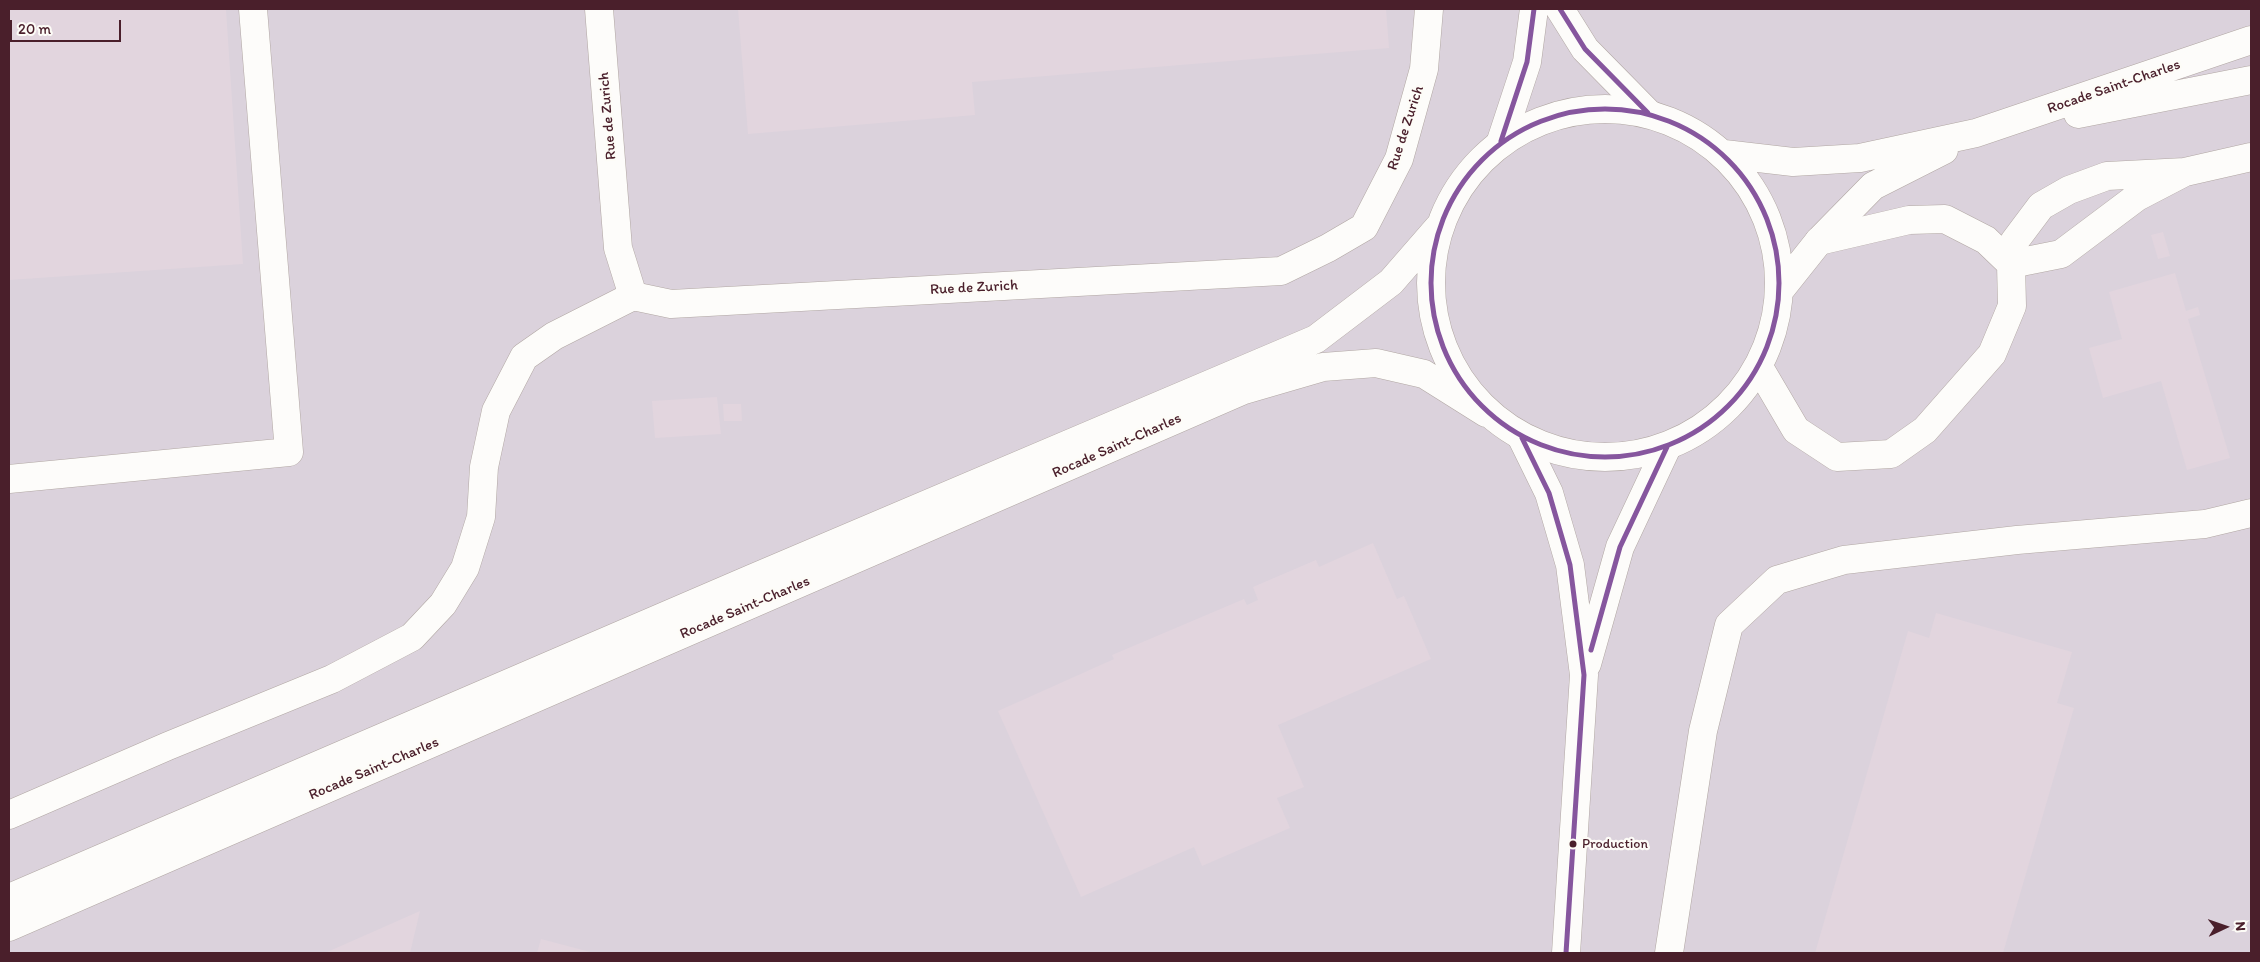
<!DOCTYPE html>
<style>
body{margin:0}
#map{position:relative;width:2260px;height:962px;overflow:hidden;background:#f1eae1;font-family:Itim,sans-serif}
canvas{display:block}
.frame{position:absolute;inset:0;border:10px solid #4a1f2b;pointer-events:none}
.north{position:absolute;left:2200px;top:902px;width:50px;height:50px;-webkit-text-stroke:4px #fdfcf7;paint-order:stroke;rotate:87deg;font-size:14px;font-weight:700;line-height:20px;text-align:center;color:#4a1f2b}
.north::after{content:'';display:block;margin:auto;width:18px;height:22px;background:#4a1f2b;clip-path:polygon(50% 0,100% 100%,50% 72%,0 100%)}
.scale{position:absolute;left:10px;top:20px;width:111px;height:22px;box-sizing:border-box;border:2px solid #4a1f2b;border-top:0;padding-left:6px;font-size:15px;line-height:18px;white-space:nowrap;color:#4a1f2b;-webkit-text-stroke:4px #fdfcf7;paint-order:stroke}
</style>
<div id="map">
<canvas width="2260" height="962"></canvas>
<div class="frame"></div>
<div class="north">N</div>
<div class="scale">20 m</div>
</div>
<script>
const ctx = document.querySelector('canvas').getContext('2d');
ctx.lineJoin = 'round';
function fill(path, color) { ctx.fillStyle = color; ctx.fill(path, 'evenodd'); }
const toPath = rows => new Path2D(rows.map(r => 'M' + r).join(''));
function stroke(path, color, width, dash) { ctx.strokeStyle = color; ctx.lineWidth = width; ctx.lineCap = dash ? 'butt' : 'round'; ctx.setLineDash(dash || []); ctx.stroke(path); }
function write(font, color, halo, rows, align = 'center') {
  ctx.font = font + ' Itim,sans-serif'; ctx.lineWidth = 4.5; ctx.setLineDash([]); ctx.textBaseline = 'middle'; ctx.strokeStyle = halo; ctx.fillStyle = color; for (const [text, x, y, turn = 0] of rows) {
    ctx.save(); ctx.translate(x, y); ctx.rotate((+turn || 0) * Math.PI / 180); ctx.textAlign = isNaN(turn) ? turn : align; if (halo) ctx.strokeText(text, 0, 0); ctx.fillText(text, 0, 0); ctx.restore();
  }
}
fill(toPath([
 [9,9,2251,9,2251,953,9,953]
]), '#dbd2dc');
fill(toPath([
 [9,9,226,9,243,264,9,280],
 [738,9,1386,9,1389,48,972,82,975,115,748,134],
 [2163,232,2170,256,2158,259,2151,235],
 [2175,273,2186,311,2198,307,2200,315,2188,319,2230,458,2187,470,2161,381,2103,398,2089,348,2122,339,2109,292],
 [717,397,721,434,655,438,652,401],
 [723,404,741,404,742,421,724,421],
 [1373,543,1397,599,1404,596,1431,659,1278,725,1304,787,1277,798,1290,828,1202,866,1194,847,1081,897,998,711,1114,659,1112,655,1244,599,1247,605,1258,600,1253,587,1316,560,1319,567],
 [1936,613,2072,652,2057,703,2074,708,2003,953,1815,953,1908,631,1929,638],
 [420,911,410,953,325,953],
 [541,939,594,953,537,953]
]), '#e2d5de');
const minor = toPath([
 [599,9,618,248,633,296,671,304,1281,271,1328,248,1364,227,1399,159,1424,69,1429,9],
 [1560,9,1585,49,1648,113],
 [1501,141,1527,62,1534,9],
 [2185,172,2137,197,2061,254,2011,264,2014,242,2041,206,2069,190,2107,176,2185,172],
 [2185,172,2251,157],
 [1759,367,1796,430,1837,457,1891,454,1925,430,1992,354,2012,306,2011,264,1986,240,1945,219,1909,220,1819,241],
 [1522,438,1549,493,1570,565,1584,675,1566,953],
 [9,479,289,452,253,9],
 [1587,664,1620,547,1667,447],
 [9,815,168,746,332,679,412,637,443,604,465,568,481,517,484,467,496,411,524,357,554,336,633,296],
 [1669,953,1703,731,1729,625,1777,580,1844,560,2017,540,2205,524,2251,513]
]);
const major = toPath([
 '1431 283a174 174 0 1 1 348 0a174 174 0 1 1-348 0Z',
 [2078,114,2251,80],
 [1724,154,1793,162,1860,158,1976,133,2251,40],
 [1780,290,1819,241,1873,186,1944,150],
 [9,898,753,578,1316,339,1391,282,1438,228],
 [9,927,1244,390,1323,367,1376,363,1424,374,1486,413]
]);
stroke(minor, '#b1a7a3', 29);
stroke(major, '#b1a7a3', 29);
stroke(minor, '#fdfcfa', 28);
stroke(major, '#fdfcfa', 28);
stroke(toPath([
 [1560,9,1585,49,1648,113],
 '1431 283a174 174 0 1 1 348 0a174 174 0 1 1-348 0Z',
 [1501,141,1527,62,1534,9],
 [1522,438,1549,493,1570,565,1584,675,1566,953],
 [1591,650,1620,547,1667,447]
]), '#86569e', 5);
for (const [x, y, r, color] of [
 [1573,844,4.5,"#4a1f2b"]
]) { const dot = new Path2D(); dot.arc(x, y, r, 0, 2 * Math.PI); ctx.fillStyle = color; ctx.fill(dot); stroke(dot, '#fdfcf7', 2); }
write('14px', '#4a1f2b', '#fdfcf7', [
 ["Production",1582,844]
], 'left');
write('15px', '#4a1f2b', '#fdfcf7', [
 ["Rocade Saint-Charles",2114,87,-19],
 ["Rue de Zurich",608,116,-95],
 ["Rue de Zurich",1406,128,-72],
 ["Rue de Zurich",974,288,-3],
 ["Rocade Saint-Charles",1117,446,-24],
 ["Rocade Saint-Charles",745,608,-23],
 ["Rocade Saint-Charles",374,769,-23]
]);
</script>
